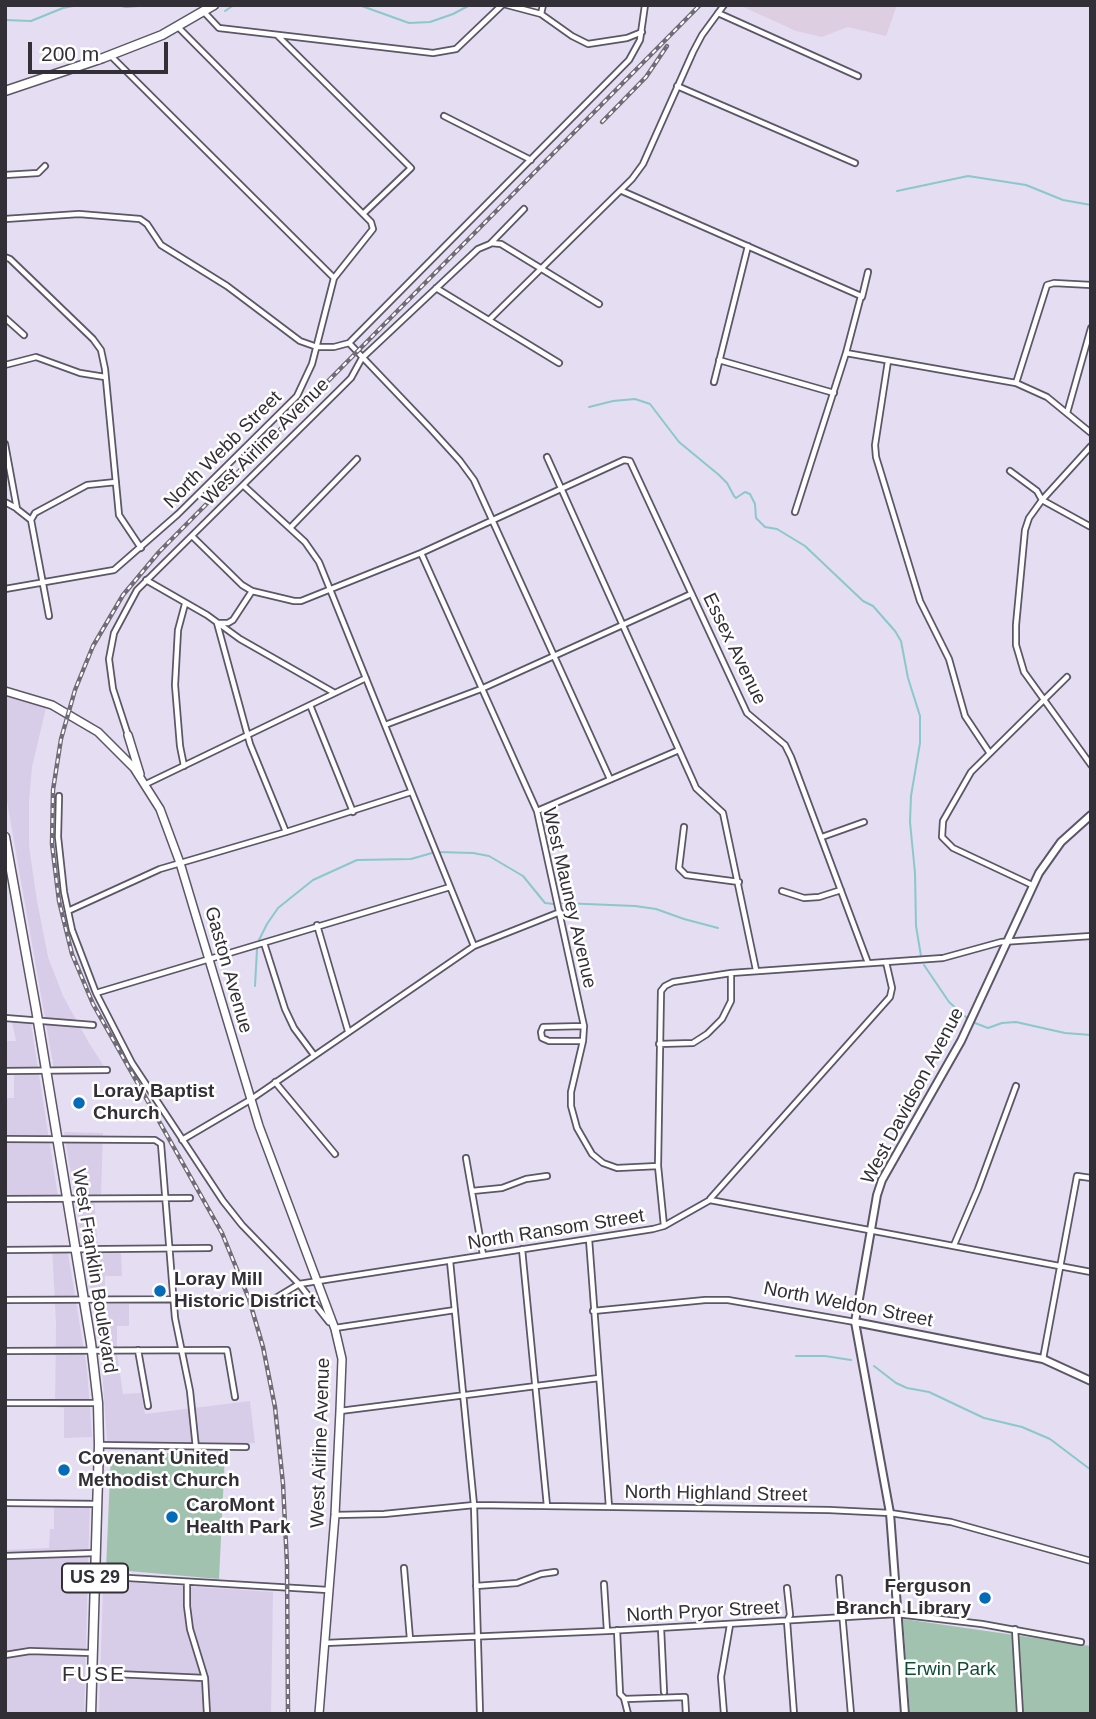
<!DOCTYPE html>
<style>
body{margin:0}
#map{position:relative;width:1096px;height:1719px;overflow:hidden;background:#e5ddf2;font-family:Arial,sans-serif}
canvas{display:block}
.frame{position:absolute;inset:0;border:7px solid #322f36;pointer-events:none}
.scale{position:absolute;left:28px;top:42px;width:140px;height:32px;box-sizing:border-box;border:4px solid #322f36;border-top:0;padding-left:9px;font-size:21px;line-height:24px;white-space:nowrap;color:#322f36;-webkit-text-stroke:5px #fff;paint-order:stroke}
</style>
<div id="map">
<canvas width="1096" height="1719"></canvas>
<div class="frame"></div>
<div class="scale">200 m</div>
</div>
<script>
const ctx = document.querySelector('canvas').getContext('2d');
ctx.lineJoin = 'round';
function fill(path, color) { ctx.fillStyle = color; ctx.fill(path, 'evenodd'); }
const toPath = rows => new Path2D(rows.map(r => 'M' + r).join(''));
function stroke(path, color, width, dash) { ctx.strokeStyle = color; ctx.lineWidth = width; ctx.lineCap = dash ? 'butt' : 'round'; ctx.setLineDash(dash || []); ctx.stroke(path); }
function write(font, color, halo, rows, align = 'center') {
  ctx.font = font + ' Arial,sans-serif'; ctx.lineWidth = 5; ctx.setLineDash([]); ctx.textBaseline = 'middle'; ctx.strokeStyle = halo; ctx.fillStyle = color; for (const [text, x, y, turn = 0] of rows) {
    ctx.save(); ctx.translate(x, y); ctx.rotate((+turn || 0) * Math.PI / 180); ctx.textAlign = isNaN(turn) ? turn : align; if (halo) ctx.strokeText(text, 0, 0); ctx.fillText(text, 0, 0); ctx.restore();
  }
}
fill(toPath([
 [5,695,46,708,32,767,29,801,29,846,37,901,48,957,63,996,89,1043,109,1074,55,1075,5,790],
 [12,1022,31,1024,59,1203,5,1202,5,1098,14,1098,14,1075,5,1075,5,1041,16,1041],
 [64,1132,103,1133,101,1194,94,1195,98,1253,121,1253,122,1276,105,1276,105,1304,129,1304,129,1326,117,1326,117,1353,123,1394,141,1393,145,1414,250,1401,255,1443,201,1445,107,1441,101,1355],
 [52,1245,66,1245,68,1253,87,1369,92,1437,64,1438,64,1408,55,1407,56,1324],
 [54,1499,90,1499,84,1714,5,1714,5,1550,49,1548,50,1529,54,1529],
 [108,1581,273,1592,271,1714,99,1714,103,1586]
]), '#d8cde8');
fill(toPath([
 [739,5,897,5,886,36,848,27,822,37,796,31]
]), '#decee1');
fill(toPath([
 [111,1452,225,1454,219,1579,106,1569],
 [903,1619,1091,1646,1091,1714,910,1714]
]), '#a1c2af');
stroke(toPath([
 [117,5,126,7,151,5],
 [359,5,409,23,430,22,453,14,470,5],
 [225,11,234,5],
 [5,20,31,21,63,8,78,5],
 [897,191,968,176,1026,185,1063,200,1091,205],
 [589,407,613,401,635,399,650,404,679,442,719,475,727,483,734,496,736,498,745,492,750,494,755,504,756,518,765,527,777,529,805,546,863,601,873,606,895,631,901,641,908,678,920,716,920,743,911,796,910,822,915,873,916,926,921,956],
 [437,852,473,853,489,856,523,876,545,903,554,904],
 [562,903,635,906,656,909,684,919,718,928],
 [259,940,267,924,278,908,313,880,357,860,411,859,432,853],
 [924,965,949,1002,967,1018],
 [255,986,257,949],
 [975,1023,988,1028,1002,1023,1016,1022,1065,1033,1091,1035],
 [796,1356,825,1356,851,1360],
 [874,1366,896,1383,907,1388,929,1392,984,1418,1022,1427,1050,1439,1091,1470]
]), '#8ac8cb', 2);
const minor = toPath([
 [507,5,541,14,572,36,588,44,627,38,642,32],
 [204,12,219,28,433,53,456,49,502,5],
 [718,13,858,76],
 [541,14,543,5],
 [278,36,411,168,363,214],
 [111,56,334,278],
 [677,86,855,163],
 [444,116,531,160],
 [5,175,38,173,45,166],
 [622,191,861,296,846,353,795,512],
 [5,219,79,214,140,219,147,224,161,245,227,286,300,341,317,347,334,347,349,343,629,60,640,40,645,5],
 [491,243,501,244,599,304],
 [5,257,10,259,93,339,101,350,105,369,119,515,141,548],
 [436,288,559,363],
 [862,297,868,272],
 [5,318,24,335],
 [489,320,632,179,643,164,693,52,702,35,724,5],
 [349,343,429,427,460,461,474,480,610,779],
 [846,353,1016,383,1047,397,1091,433],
 [719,360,834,393],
 [888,361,875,445,876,457,920,601,949,659,965,716,989,752],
 [5,365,36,357,80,373,105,377],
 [714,382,748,246],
 [1016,383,1047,285,1054,283,1091,285],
 [1067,413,1091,328],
 [5,444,17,509,31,520,49,616],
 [1091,446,1042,500,1029,518,1025,530,1016,625,1016,645,1024,672,1091,765],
 [547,457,693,781,696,788,723,813,756,970],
 [1010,471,1037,491,1042,500,1091,527],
 [244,486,305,542,319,562,474,946],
 [5,502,16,508],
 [31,520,35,513,87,485,116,482],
 [290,528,357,459],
 [193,537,242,585,252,591,294,601,301,601,421,553,624,460,630,461,747,713,785,745,791,757,868,963],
 [421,553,537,811,584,1026,583,1041,571,1092,571,1106,577,1128,592,1154,603,1163,617,1168,658,1166],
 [146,580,207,615,240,639,333,692],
 [5,589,114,570,178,514,297,396,312,364,334,278,373,229,371,222,178,27],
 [252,591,233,620,228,623,217,623,250,744,286,832],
 [310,705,353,812],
 [385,725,481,689,691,594],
 [128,735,113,689,109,659,114,633,137,590,340,389,351,378,362,358,478,249,490,244,524,209],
 [184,766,180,746,175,685,178,630,185,604],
 [146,784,366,678],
 [59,796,58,837,64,892,72,930,96,993,132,1063,223,1201,242,1225,299,1284,329,1322],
 [537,811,679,750],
 [684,827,679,868,686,875,739,882],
 [822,837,864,822],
 [1032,885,953,848,942,837,943,821,971,772,1067,677],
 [782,891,804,898,819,897,841,890],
 [68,911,160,869,286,832,411,792],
 [317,925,348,1031],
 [264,943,285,1009,294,1028,314,1055],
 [96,993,450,887],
 [5,1018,93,1025],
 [583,1041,549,1041,542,1038,541,1032,543,1027,584,1026],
 [659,1044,693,1043,707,1034,722,1019,731,1001,731,973],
 [5,1071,107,1070],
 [275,1082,335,1154],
 [5,1139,155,1140,161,1144,175,1318,190,1391,196,1448],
 [182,1140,250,1100,474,946,560,912],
 [466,1158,483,1255],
 [472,1191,502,1188,526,1179,547,1176],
 [5,1199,190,1198],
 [710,1199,890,997,892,988,886,962],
 [664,1226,658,1166,661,991,665,986,673,982,731,973,943,958,1001,942,1091,936],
 [589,1239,609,1507],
 [954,1245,978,1189,1016,1086],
 [522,1249,547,1506],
 [5,1250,209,1248],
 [450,1261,474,1505,480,1714],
 [5,1300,225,1299],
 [271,1301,299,1284,653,1229,664,1226,710,1200,1091,1272],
 [593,1311,705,1300,728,1300,855,1322],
 [335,1328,455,1310],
 [138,1350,148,1406],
 [5,1351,227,1350,235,1397],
 [1043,1359,1077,1176,1091,1178],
 [5,1403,97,1403],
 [340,1411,599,1378],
 [100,1445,246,1447],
 [5,1503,97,1504],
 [335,1515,384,1514,474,1505,829,1510,890,1513,951,1522,1091,1561],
 [5,1556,95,1553],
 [404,1568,410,1639],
 [95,1576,328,1590],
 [839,1578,851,1714],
 [187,1582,187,1606,190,1629,205,1678,207,1714],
 [604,1584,607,1631],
 [476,1586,517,1583,541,1574,555,1572],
 [787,1588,790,1615,787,1621,794,1714],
 [661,1628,664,1692],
 [1015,1629,1020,1714],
 [617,1630,620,1694,625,1699,685,1697,686,1714],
 [325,1643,607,1631,897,1614,982,1624,1081,1642],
 [5,1655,30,1651,92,1653],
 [93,1673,205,1678],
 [624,1698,628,1714],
 [724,1714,721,1677,730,1625]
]);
const tertiary = toPath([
 [855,1322,1043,1359,1091,1381],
 [905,1714,890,1513,855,1322,877,1195,882,1180,961,1041,1039,873,1061,842,1091,815]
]);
const secondary = toPath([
 [5,691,52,705,98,732,134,768,160,809,180,863,259,1126,335,1329,342,1359,340,1411,335,1515,319,1714],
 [128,735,140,774]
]);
const primary = toPath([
 [5,91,103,58,162,35,214,5],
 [5,837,36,1009,91,1343,98,1403,99,1445,91,1714]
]);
stroke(minor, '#5d5667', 8);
stroke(tertiary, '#5d5667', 10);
stroke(secondary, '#5d5667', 10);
stroke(primary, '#5d5667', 11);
stroke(minor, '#fff', 4.5);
stroke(tertiary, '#fff', 6);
stroke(secondary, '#fff', 7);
stroke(primary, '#fff', 8);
const rail = toPath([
 [602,122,646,77,667,46],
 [288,1714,287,1564,283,1484,275,1407,263,1347,249,1299,222,1233,93,1004,72,954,59,901,52,844,53,790,61,739,75,690,93,646,123,595,159,552,700,5]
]);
stroke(rail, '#706b77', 4.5);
stroke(rail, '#fff', 2, [5]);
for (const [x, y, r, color] of [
 [79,1103,7,"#036bb7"],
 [160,1291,7,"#036bb7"],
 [64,1470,7,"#036bb7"],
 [172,1517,7,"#036bb7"],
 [985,1598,7,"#036bb7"]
]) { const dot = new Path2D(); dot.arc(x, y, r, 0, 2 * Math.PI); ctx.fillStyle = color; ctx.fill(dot); stroke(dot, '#fff', 2.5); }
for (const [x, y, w] of [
 [95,1578,66]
]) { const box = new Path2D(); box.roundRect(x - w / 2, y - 14.5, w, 29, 5); ctx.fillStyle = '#fff'; ctx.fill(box); stroke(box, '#322f36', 2); }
write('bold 18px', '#322f36', null, [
 ["US 29",95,1578]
]);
write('19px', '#322f36', '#fff', [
 ["West Airline Avenue",266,442,-45],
 ["North Webb Street",223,450,-45],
 ["Essex Avenue",734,649,64],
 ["West Mauney Avenue",569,898,77],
 ["Gaston Avenue",228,970,74],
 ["West Davidson Avenue",913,1096,-62],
 ["North Ransom Street",556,1230,-9],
 ["West Franklin Boulevard",94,1271,81],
 ["North Weldon Street",848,1305,11],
 ["West Airline Avenue",321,1443,-88],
 ["North Highland Street",716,1494,1],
 ["North Pryor Street",703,1612,-3]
]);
write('bold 19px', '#322f36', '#fff', [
 ["Loray Baptist",93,1092],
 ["Church",93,1114],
 ["Loray Mill",174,1280],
 ["Historic District",174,1302],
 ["Covenant United",78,1459],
 ["Methodist Church",78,1481],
 ["CaroMont",186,1506],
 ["Health Park",186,1528],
 ["Ferguson",971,1587,"right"],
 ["Branch Library",971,1609,"right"]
], 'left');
write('19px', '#104c33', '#fff', [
 ["Erwin Park",950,1670]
]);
ctx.letterSpacing = '2px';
write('21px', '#322f36', '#fff', [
 ["FUSE",94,1675]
]);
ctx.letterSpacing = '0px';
</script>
